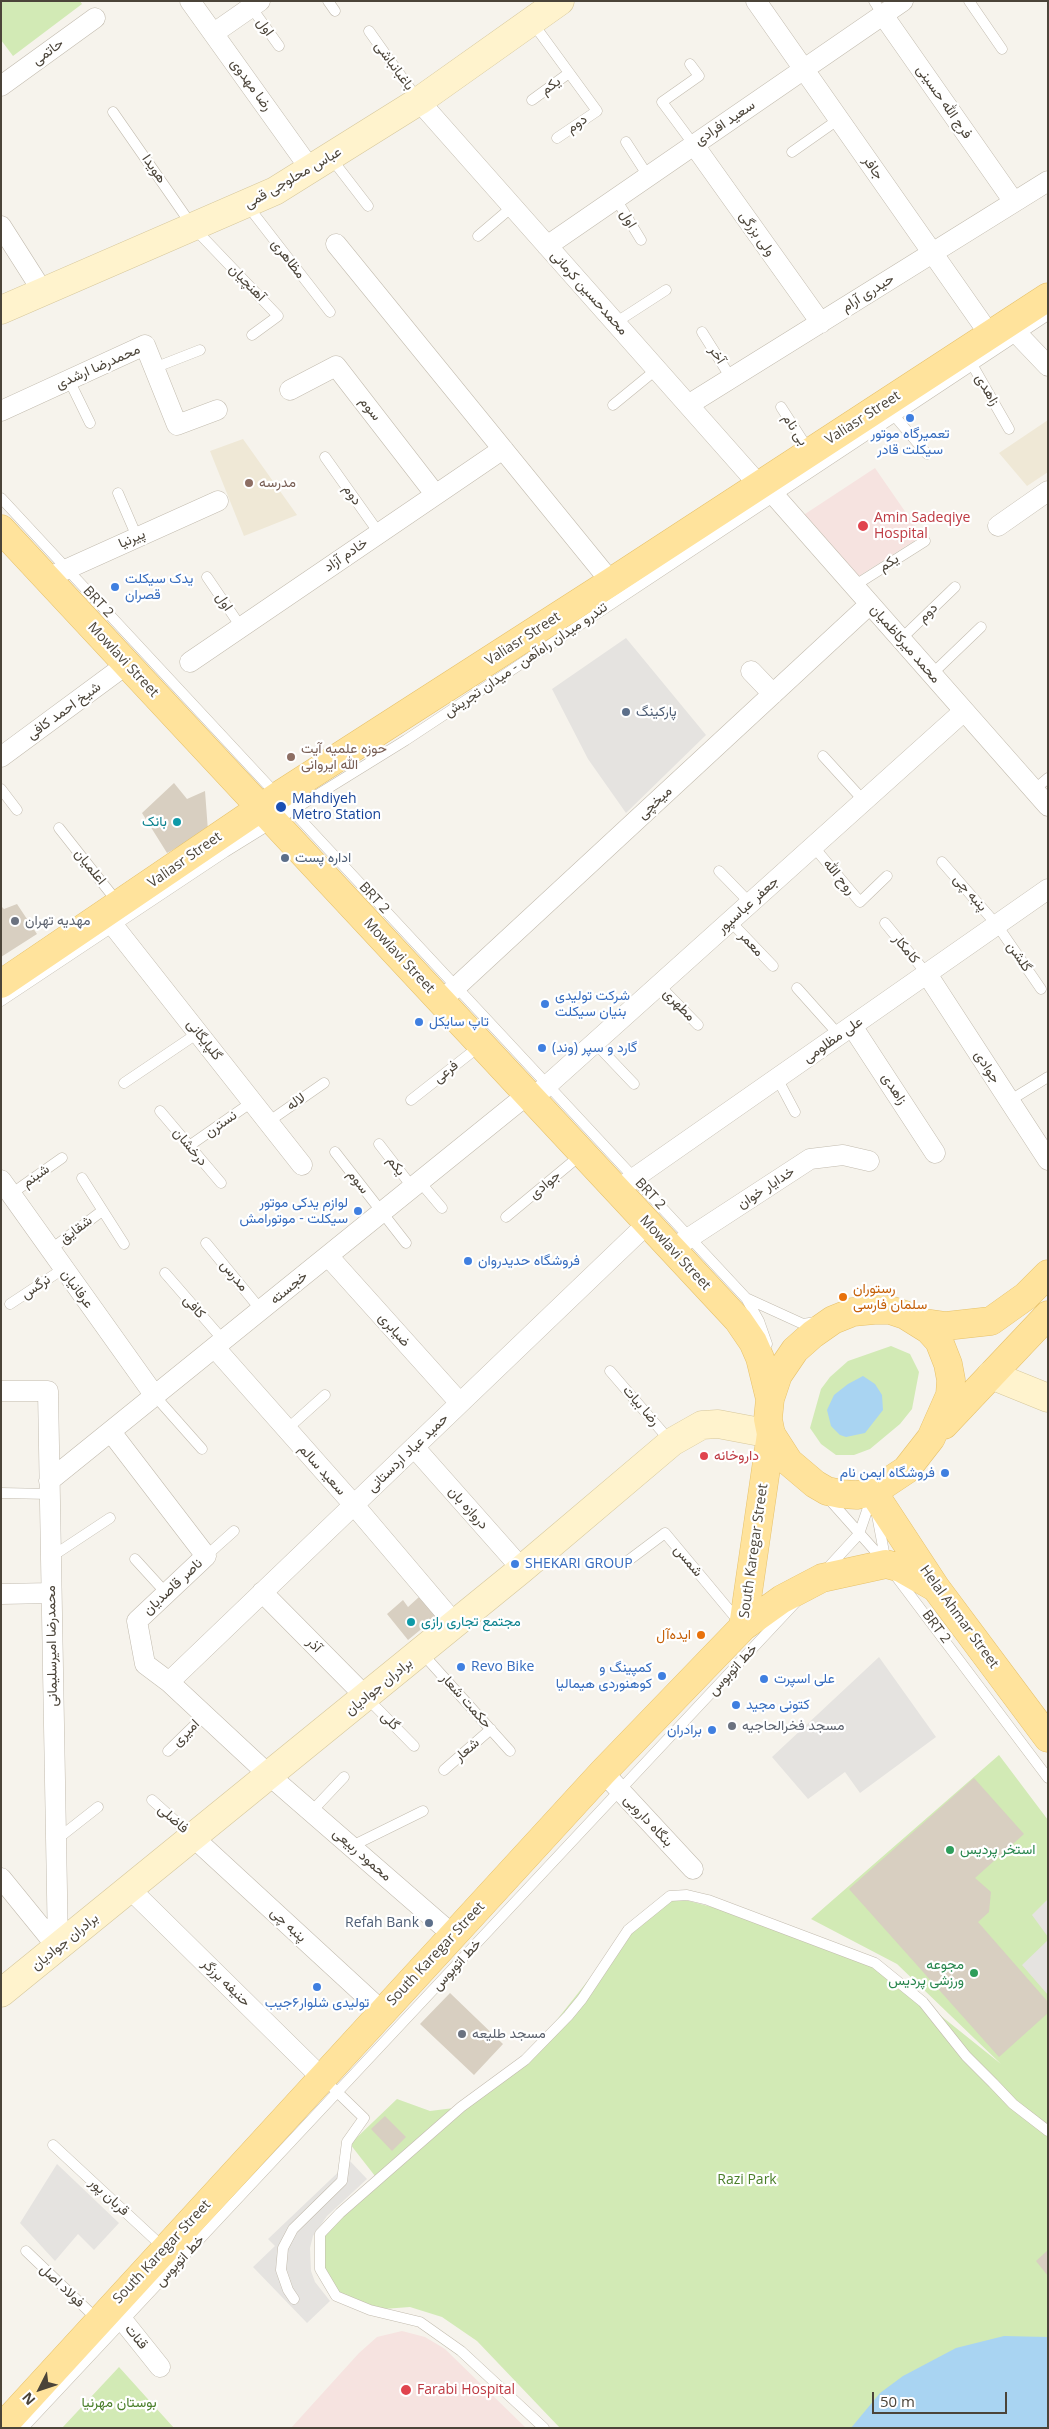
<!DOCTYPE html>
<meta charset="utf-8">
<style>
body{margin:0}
#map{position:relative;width:1049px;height:2429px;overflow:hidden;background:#f6f3ec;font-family:"Open Sans",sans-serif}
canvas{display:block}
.frame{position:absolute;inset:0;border:2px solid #4b4439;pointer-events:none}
.north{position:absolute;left:15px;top:2364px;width:50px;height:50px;-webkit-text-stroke:4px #fff;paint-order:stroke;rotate:229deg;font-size:14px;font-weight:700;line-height:20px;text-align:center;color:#4b4439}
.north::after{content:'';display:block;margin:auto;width:18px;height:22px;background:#4b4439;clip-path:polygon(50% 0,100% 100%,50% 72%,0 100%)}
.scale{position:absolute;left:872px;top:2392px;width:135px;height:22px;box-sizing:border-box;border:2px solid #4b4439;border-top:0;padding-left:6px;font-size:15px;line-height:18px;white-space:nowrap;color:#4b4439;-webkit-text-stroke:4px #fff;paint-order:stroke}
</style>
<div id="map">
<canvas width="1049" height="2429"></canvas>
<div class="frame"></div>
<div class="north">N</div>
<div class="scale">50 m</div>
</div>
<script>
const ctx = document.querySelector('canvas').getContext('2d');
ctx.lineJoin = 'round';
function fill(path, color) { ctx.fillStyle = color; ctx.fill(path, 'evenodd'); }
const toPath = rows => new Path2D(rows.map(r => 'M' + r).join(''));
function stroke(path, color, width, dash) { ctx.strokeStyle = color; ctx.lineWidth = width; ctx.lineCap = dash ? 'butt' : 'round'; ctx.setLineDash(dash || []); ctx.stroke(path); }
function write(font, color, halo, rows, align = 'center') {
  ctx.font = font + ' "Open Sans",Vazirmatn,sans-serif'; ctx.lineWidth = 4.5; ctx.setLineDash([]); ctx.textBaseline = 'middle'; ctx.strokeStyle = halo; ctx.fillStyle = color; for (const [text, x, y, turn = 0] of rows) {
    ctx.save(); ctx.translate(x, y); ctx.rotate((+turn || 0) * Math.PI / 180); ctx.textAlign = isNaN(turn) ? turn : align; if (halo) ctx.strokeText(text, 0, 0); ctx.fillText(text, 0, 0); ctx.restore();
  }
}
fill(toPath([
 [1048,420,1048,472,1027,486,999,453],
 [243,439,297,515,244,536,210,451]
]), '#efe8d6');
fill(toPath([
 [875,468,922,536,856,578,802,516],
 [402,2331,425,2337,445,2349,526,2428,291,2428,359,2353,377,2337]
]), '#f6e3e0');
fill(toPath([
 [1,1,80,1,82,4,13,56,1,40],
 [891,1346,910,1354,919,1372,912,1409,900,1424,870,1449,854,1455,836,1455,821,1444,810,1428,821,1389,830,1377,848,1361],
 [999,1755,1048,1820,1048,2428,560,2428,477,2341,442,2317,410,2307,370,2310,336,2296,320,2269,320,2234,375,2176,350,2144,397,2099,430,2111,462,2107,525,2060,628,1930,670,1896,761,1920,875,1963,1001,2064,897,1964,811,1919],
 [119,2367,174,2428,62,2428]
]), '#d2eab5');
fill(toPath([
 [626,638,706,735,626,813,588,759,552,689],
 [879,1657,936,1737,860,1793,845,1772,808,1799,772,1757],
 [1048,1899,1048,1937,1032,1915],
 [1048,1940,1048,1995,1022,1965],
 [350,2161,367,2179,327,2216,313,2236,310,2248,311,2271,315,2282,330,2301,307,2323,253,2267,275,2246,268,2239],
 [57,2164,119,2223,94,2250,78,2234,55,2261,20,2223]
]), '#e5e3e0');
fill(toPath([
 [863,1376,875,1384,882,1395,883,1410,865,1433,846,1437,840,1435,831,1426,827,1410,834,1395,848,1384],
 [1004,2336,1048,2337,1048,2428,851,2428,880,2393,903,2376,956,2348]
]), '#a9d4f2');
fill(toPath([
 [174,783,187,799,205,791,208,831,167,853,142,813],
 [17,904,37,934,1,957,1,906,4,909],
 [419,1597,436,1617,408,1640,387,1614,403,1600,408,1607],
 [974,1778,1024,1834,975,1878,991,1892,989,1912,978,1922,1048,2002,1048,2013,999,2057,849,1889],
 [450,1993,503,2044,474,2075,420,2024],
 [385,2116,406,2137,392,2151,371,2129],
 [1048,2250,1048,2276,1036,2261]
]), '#d8cfc1');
const lane = toPath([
 [328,1,335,11],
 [874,1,883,15],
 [969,1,1002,49],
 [251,7,279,46],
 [532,22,597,111,557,138],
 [369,31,418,100],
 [690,64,699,76,662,102,694,145],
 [532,100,569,73],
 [113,112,193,227,278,316,252,335],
 [626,142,648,176],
 [792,152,839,119],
 [331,158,368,206],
 [616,199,641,240],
 [247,205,330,312],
 [478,236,512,207],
 [615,323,666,290],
 [702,332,731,378],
 [969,359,1009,429],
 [154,368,200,350],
 [69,380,90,423],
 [613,405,657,369],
 [781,407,810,452],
 [891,412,927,454],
 [325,457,379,533],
 [118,493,137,537],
 [1,498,278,796],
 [207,577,241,627],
 [854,586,925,541],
 [901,639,955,587],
 [932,674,981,627],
 [823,756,864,801],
 [1,789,17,810],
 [1034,790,1048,778],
 [288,806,746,1298,759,1321,767,1344],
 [59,828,119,904],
 [813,846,860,902,887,876],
 [942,862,997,925,1041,989],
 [719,871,750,903],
 [730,921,773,966],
 [885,923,927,974],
 [659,985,698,1025],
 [797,988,839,1035],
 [1,1001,225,852,406,740,1048,315],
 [595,1043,634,1084],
 [777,1078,795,1112],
 [124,1083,198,1033],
 [411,1100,481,1045],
 [1009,1101,1048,1077],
 [160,1111,221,1183],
 [268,1122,324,1083],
 [379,1144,413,1188],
 [189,1146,252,1102],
 [335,1152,406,1243],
 [82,1178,124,1244],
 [420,1182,442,1208],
 [11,1194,62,1158],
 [506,1217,582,1154],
 [206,1243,261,1310],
 [50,1250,102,1211],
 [165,1273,224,1341],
 [746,1298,803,1324,816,1322],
 [10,1304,63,1269],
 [610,1371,671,1442],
 [155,1396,202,1449],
 [286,1430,325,1395],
 [1,1493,50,1494],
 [828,1498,885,1562],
 [877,1515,886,1563],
 [206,1556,234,1531],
 [51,1557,110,1518],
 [135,1559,166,1593],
 [625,1563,665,1533,740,1623],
 [825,1571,859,1534,872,1496],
 [895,1575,1048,1778],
 [421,1652,510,1751],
 [366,1697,414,1746],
 [168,1751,205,1715],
 [444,1770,491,1729],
 [152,1800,192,1836],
 [312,1811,344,1777],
 [56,1840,98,1807],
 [352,1846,423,1811],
 [53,2145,164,2248],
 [26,2251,99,2321],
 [294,2299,288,2290,281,2270,283,2248,293,2229,342,2181,347,2142,364,2118,333,2088],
 [23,2428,795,1603],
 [544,2428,461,2351,420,2322,370,2310,336,2296,320,2269,320,2234,340,2213,461,2107,525,2060,568,2016,582,1999,628,1930,670,1896,687,1895,708,1900,875,1963,923,2002,966,2056,993,2083,1013,2104,1048,2131]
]);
const street = toPath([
 [190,1,311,170],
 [756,1,990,335],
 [883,15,1014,202],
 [214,33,260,1],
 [1,86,95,18],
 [419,101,759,485,774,495,1048,806],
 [694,145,821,323],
 [1,226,43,292],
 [336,244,611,582],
 [547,246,903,1],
 [1007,323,1048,366],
 [290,390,336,366,435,494],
 [688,405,1048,181],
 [1,411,145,345,177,425,217,410],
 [998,526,1048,491],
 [47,578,218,501],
 [190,662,503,449],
 [751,671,773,694],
 [1,757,127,664],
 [105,915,302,1165],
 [927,974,1048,1160],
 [441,1001,870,604],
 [852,1026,935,1153],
 [532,1099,964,711],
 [1,1180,155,1396],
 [617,1190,1048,889],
 [672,1249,810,1159,843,1155,869,1161],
 [328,1256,460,1403],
 [215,1348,354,1505,455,1624],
 [1,1391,48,1391,58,1948],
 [111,1432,206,1556,137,1621,145,1664,169,1682,270,1776,453,1935],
 [414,1447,522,1569],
 [49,1481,528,1094],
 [262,1592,366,1697],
 [1,1594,51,1593],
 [169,1682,648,1223],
 [603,1772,693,1869],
 [194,1838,383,2012],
 [1,1878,58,1948],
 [130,1889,322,2078],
 [112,2307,160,2367]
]);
const secondary = toPath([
 [1,310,275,191,419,101,560,1],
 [991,1375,1048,1398],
 [1,1993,522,1569,672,1442,702,1425,718,1424,771,1434]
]);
const primary = toPath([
 [1,529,738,1320,753,1342,760,1358,770,1399],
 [1,984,278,796,611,582,1048,297],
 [874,1310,890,1310,905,1315,929,1330,939,1341,948,1364,951,1380,950,1395,931,1438,906,1470,873,1492,857,1495,841,1494,827,1491,815,1484,789,1462,771,1434,768,1419,770,1399,778,1375,795,1350,813,1334,833,1320,853,1312,874,1310],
 [918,1322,946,1326,991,1321,1026,1296,1048,1274],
 [944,1425,1048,1315],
 [873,1492,936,1588,1048,1738],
 [743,1627,771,1434],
 [1,2428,603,1772,743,1627,782,1599,822,1578,886,1564,901,1568,936,1588]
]);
stroke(lane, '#c2bbae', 11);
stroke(street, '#c2bbae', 21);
stroke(secondary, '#d6c79b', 29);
stroke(primary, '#e6c16a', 29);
stroke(lane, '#fff', 10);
stroke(street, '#fff', 20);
stroke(secondary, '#fff3cd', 28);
stroke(primary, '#ffe39c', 28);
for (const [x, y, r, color] of [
 [910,418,5,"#3f7fe0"],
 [249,483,5,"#8d6e63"],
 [863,526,6,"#e0444e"],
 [115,587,5,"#3f7fe0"],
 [626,712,5,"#5c6f8a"],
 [291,757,5,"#8d6e63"],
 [281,807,6,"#1a4fb4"],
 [177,822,5,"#0f9aa8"],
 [285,858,5,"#5c6f8a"],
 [15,921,5,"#6b7280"],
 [545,1004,5,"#3f7fe0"],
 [419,1022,5,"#3f7fe0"],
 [542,1048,5,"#3f7fe0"],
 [358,1211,5,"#3f7fe0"],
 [468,1261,5,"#3f7fe0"],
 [843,1297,5,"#e8710a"],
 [704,1456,5,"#e0444e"],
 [945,1473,5,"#3f7fe0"],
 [515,1564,5,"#3f7fe0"],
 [411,1622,5,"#0f9aa8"],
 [701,1635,5,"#e8710a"],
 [461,1667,5,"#3f7fe0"],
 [662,1676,5,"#3f7fe0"],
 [764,1679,5,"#3f7fe0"],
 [736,1705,5,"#3f7fe0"],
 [732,1726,5,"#6b7280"],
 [712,1730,5,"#3f7fe0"],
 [950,1850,5,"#2e9e5b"],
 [429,1923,5,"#5c6f8a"],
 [974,1973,5,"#2e9e5b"],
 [317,1987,5,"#3f7fe0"],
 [462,2034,5,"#6b7280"],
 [406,2390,6,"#e0444e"]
]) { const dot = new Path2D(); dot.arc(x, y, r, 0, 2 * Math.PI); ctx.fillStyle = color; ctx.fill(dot); stroke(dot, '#fff', 2); }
write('14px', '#4b4439', '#fff', [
 ["اول",265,27,54],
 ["حاتمی",48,52,-36],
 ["باغبانباشی",394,66,54],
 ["رضا مهدوی",251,85,54],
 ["یکم",551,86,-36],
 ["فرج الله حسینی",944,102,55],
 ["سعید افرادی",725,123,-34],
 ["دوم",577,124,-34],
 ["جافر",873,168,55],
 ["هویدا",154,169,55],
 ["عباس محلوجی قمی",293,178,-30],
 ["اول",628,219,58],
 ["ولی بزرگی",757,234,55],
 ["مظاهری",288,259,52],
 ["آهنچیان",247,283,46],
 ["محمدحسین کرمانی",589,293,48],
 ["حیدری آرام",868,293,-32],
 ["آخر",717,355,58],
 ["محمدرضا ارشدی",98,367,-24],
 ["زاهدی",987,390,60],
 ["سوم",370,409,52],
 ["Valiasr Street",863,418,-33],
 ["بی نام",795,430,57],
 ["دوم",352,495,55],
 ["پیرنیا",132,539,-24],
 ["خادم آزاد",346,555,-34],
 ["یکم",889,563,-32],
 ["BRT 2",98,602,47],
 ["اول",224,602,56],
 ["دوم",928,613,-44],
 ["Valiasr Street",523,639,-33],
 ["محمد میرکاظمیان",905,644,49],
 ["Mowlavi Street",123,660,47],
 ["تندرو میدان راه‌آهن - میدان تجریش",526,660,-34],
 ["شیخ احمد کافی",64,711,-36],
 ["میخچی",655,803,-43],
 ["Valiasr Street",185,860,-35],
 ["اعلمیان",90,867,51],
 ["روح الله",839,877,50],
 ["پنبه چی",970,893,49],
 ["BRT 2",374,898,47],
 ["جعفر عباسپور",748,905,-42],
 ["معمر",751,944,47],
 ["کامکار",906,949,51],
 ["Mowlavi Street",399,956,47],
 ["گلشن",1019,957,56],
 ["مطهری",679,1005,46],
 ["گلپایگانی",204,1040,52],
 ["علی مظلومی",833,1040,-35],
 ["جوادی",987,1067,57],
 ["فرعی",446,1072,-38],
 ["زاهدی",894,1089,57],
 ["لاله",296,1102,-35],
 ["نسترن",221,1124,-35],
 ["درخشان",190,1147,50],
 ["یکم",396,1166,53],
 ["شبنم",36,1176,-35],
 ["سوم",358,1182,53],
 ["جوادی",545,1185,-40],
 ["خدایار خوان",766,1188,-33],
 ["BRT 2",650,1194,47],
 ["شقایق",76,1230,-37],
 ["Mowlavi Street",675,1253,47],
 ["مدرس",234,1276,51],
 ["نرگس",36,1287,-34],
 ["خجسته",289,1288,-39],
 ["عرفانیان",77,1289,54],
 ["کافی",194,1307,49],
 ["ضیابری",394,1330,48],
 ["رضا بیات",641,1406,49],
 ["حمید عباد اردستانی",408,1453,-44],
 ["سعید سالم",322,1470,48],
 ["دروازه بان",468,1508,48],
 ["South Karegar Street",754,1551,-82],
 ["شمس",688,1561,50],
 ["ناصر قاصدیان",173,1587,-43],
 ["Helal Ahmar Street",959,1617,54],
 ["BRT 2",936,1627,53],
 ["آذر",314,1645,45],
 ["محمدرضا امیرسلیمانی",52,1646,-91],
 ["خط اتوبوس",733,1670,-47],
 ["برادران جوادیان",379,1687,-39],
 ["حکمت شعار",466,1701,48],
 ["گلی",390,1721,45],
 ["امیری",186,1733,-45],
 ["شعار",467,1750,-41],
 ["فاضلی",173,1819,42],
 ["بنگاه داروبی",648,1821,47],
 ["محمود ربیعی",362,1855,41],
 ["پنبه چی",288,1925,43],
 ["برادران جوادیان",65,1942,-39],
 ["South Karegar Street",436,1954,-47],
 ["خط اتوبوس",457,1965,-47],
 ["حنیفه برزگر",226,1983,44],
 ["قربان پور",109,2197,43],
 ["South Karegar Street",162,2252,-47],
 ["خط اتوبوس",180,2261,-47],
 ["فولاد اصل",62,2286,44],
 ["قنات",136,2337,51]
]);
write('14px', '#366cbe', '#fff', [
 ["تعمیرگاه موتور",910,434,"center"],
 ["سیکلت قادر",910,450,"center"],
 ["یدک سیکلت",125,579],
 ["قصران",125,595],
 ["شرکت تولیدی",555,996],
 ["بنیان سیکلت",555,1012],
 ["تاپ سایکل",429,1022],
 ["گارد و سپر (وند)",552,1048],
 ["لوازم یدکی موتور",348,1203,"right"],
 ["سیکلت - موتورامش",348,1219,"right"],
 ["فروشگاه حدیدروان",478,1261],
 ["فروشگاه ایمن نام",935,1473,"right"],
 ["SHEKARI GROUP",525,1564],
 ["Revo Bike",471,1667],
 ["کمپینگ و",652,1668,"right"],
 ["کوهنوردی هیمالیا",652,1684,"right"],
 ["علی اسپرت",774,1679],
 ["کتونی مجید",746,1705],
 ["برادران",702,1730,"right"],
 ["تولیدی شلوار۶جیب",317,2003,"center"]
], 'left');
write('14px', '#785e54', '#fff', [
 ["مدرسه",259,483],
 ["حوزه علمیه آیت‌",301,749],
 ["الله ایروانی",301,765]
], 'left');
write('14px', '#be3a42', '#fff', [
 ["Amin Sadeqiye",874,518],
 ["Hospital",874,534],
 ["داروخانه",714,1456],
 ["Farabi Hospital",417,2390]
], 'left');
write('14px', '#4e5e75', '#fff', [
 ["پارکینگ",636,712],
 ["اداره پست",295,858],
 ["Refah Bank",419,1923,"right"]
], 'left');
write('14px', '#164399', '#fff', [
 ["Mahdiyeh",292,799],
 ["Metro Station",292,815]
], 'left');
write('14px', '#0d838f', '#fff', [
 ["بانک",167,822],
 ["مجتمع تجاری رازی",421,1622,"left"]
], 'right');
write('14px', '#5b616d', '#fff', [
 ["مهدیه تهران",25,921],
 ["مسجد فخرالحاجیه",742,1726],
 ["مسجد طلیعه",472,2034]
], 'left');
write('14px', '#c56008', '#fff', [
 ["رستوران",853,1289],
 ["سلمان فارسی",853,1305],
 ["ایده‌آل",691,1635,"right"]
], 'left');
write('14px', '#27864d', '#fff', [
 ["استخر پردیس",960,1850],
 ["مجوعه",964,1965,"right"],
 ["ورزشی پردیس",964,1981,"right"]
], 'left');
write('14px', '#4a7f2a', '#fff', [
 ["Razi Park",747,2180],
 ["بوستان مهرنیا",119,2403]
]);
</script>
